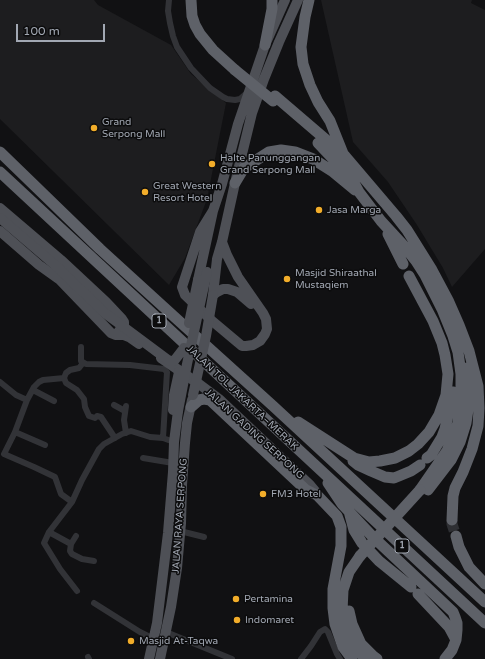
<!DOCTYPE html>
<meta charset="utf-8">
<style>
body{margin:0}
#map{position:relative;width:485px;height:659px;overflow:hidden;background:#111113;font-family:"Varela Round",sans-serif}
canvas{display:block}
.scale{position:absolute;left:16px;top:24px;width:89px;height:18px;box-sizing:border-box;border:2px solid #a2a8b3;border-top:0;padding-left:5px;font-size:12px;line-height:14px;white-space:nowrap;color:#a2a8b3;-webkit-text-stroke:3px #0c0c0d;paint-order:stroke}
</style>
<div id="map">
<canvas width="485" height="659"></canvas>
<div class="scale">100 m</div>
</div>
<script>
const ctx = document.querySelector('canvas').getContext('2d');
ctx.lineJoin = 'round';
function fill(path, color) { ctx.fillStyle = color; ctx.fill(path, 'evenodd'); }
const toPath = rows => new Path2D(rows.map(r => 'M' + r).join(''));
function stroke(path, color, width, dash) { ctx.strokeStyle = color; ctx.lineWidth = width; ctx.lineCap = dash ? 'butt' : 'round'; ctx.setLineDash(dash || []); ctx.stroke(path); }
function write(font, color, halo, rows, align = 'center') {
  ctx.font = font + ' "Varela Round",sans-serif'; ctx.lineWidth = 3; ctx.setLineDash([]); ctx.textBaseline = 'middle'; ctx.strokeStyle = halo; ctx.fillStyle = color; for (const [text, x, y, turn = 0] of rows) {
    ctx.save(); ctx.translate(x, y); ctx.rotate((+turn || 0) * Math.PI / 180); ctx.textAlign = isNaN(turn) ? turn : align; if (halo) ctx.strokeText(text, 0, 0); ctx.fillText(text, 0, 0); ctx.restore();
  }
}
fill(toPath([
 [0,0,94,0,98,5,171,45,191,74,226,103,207,199,185,258,169,285,0,119],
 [321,0,472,0,471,3,485,10,485,249,452,287,443,268,417,225,388,182,353,142]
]), '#1d1d1f');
stroke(toPath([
 [452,520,452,524,456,536]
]), '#2e2f33', 11, [11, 5.5]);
stroke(toPath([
 [169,0,168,11,170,23,173,36,177,47,191,68,210,88,223,97,227,99,235,100,240,99,248,92],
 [81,347,81,361,86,364,130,365,164,369,167,372,163,438],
 [64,378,66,383,77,390,84,399,85,407,89,416,95,418,97,416,101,417,115,438],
 [64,378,66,373,70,370,79,368,83,363],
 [0,382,16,395,27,400,34,387,39,382,43,380,64,378],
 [33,390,54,401],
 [27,400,15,432,4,454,34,467,53,476,55,477,61,494,72,502],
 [114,405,125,411],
 [15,432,45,445],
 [126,433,124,420,126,406],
 [143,458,173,463],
 [180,531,204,537],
 [49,532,71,544,76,536],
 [71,544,70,551,72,554,82,559,94,561],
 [77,591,60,569,44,543,49,532,72,502,82,480,99,449,104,444,122,434,131,431,150,437,163,438,174,442],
 [94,603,140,632,154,639],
 [166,632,232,659],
 [88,657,89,659],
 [301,659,311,646,320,632,325,629,328,632,337,654,340,659]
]), '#323337', 6);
stroke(toPath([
 [0,208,61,260,106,302,122,319,124,322,124,325,119,331],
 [213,211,200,232,182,287,185,295,211,320,236,341,242,346,246,346,253,345,260,341,265,334,267,329,266,319,263,313,238,277,227,255,222,242],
 [0,231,39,265,60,280,111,333,116,335,124,335,129,337,139,344],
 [198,280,213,211,222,184,238,124,265,45,285,0],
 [213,295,217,259,222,242,235,183,252,113,264,79,279,42,298,0],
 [213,295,217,292,223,289,228,289,237,292,251,304],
 [161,358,199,384,219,399,310,485,315,491,317,495],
 [149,659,157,623,168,533,173,472,174,442,178,411],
 [160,659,171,607,177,568,181,523,182,485,185,443,187,423,192,400]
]), '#4e5056', 10);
stroke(toPath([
 [191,0,192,16,195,25,200,34,213,50,235,70],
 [309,0,305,17,301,47,303,64,310,85,318,102,330,121,344,156],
 [265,45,272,9,272,0],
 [275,96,345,156,396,216,407,230,432,270,448,300,459,325,469,351,478,386,479,408,478,426,472,449,463,472,455,488,453,496,452,520],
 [318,143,352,179,359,192,381,221,404,246,416,261,425,275,442,309,453,336,458,352,461,374,461,395,458,423,447,451,420,490],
 [0,152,100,249,179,321,272,405,485,602],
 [0,172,485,623],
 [235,183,244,168,269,152,281,150,295,152,313,159,332,171,355,190],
 [388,234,403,264],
 [191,407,199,400,204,399,210,400,306,490,312,493,317,495,337,516,341,527,341,546,333,589,333,608,335,624,343,647,352,659],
 [298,422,354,458,369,462,380,461,395,458,409,451,418,444,429,432,439,415,446,395,448,374,445,355,442,343,433,321,409,276],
 [427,458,431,455,442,437,445,429,453,392],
 [353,461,358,465,371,471,385,477,394,478,399,476,411,471,420,465],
 [328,483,342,504,372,536,453,612,455,617,457,623,457,630,456,640,452,650,445,659],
 [428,490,451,460,460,442,466,423,469,403,469,382,467,368],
 [349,511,354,530,362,543,379,561,411,587],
 [456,536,459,547,469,567,485,584],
 [360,556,349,572,343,590,342,611,346,629,356,649,366,659],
 [418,594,449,627,456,640],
 [349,611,352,624,361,644,373,656,377,659]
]), '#5e6168', 11);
stroke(toPath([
 [0,218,55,265,106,314,117,322,168,360,171,361,174,361,184,348],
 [189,323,198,280],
 [193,395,206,336,213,295],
 [173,410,174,395,179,372],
 [178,411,187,364,207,272]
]), '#4e5056', 10);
stroke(toPath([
 [235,70,273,101],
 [360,556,420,490]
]), '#5e6168', 11);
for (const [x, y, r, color] of [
 [94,128,4,"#f2ad2a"],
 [212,164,4,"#f2ad2a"],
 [145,192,4,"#f2ad2a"],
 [319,210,4,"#f2ad2a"],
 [287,279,4,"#f2ad2a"],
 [263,494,4,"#f2ad2a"],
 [236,599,4,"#f2ad2a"],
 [237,620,4,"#f2ad2a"],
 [131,641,4,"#f2ad2a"]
]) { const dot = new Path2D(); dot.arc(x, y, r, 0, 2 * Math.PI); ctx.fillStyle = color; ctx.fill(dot); stroke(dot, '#0c0c0d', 1.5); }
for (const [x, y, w] of [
 [159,321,14],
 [402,546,14]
]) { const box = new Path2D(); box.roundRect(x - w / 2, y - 7, w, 14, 3); ctx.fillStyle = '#0c0c0d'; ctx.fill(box); stroke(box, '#a2a8b3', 1); }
write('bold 9px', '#a2a8b3', null, [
 ["1",159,321],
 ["1",402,546]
]);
write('10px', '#a2a8b3', '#0c0c0d', [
 ["Grand",102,122],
 ["Serpong Mall",102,134],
 ["Halte Panunggangan",220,158],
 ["Grand Serpong Mall",220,170],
 ["Great Western",153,186],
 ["Resort Hotel",153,198],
 ["Jasa Marga",327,210],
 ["Masjid Shiraathal",295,273],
 ["Mustaqiem",295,285],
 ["FM3 Hotel",271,494],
 ["Pertamina",244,599],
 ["Indomaret",245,620],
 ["Masjid At-Taqwa",139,641]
], 'left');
write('10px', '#a2a8b3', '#0c0c0d', [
 ["JALAN TOL JAKARTA–MERAK",242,398,43],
 ["JALAN GADING SERPONG",254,434,42],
 ["JALAN RAYA SERPONG",180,516,-86]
]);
</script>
